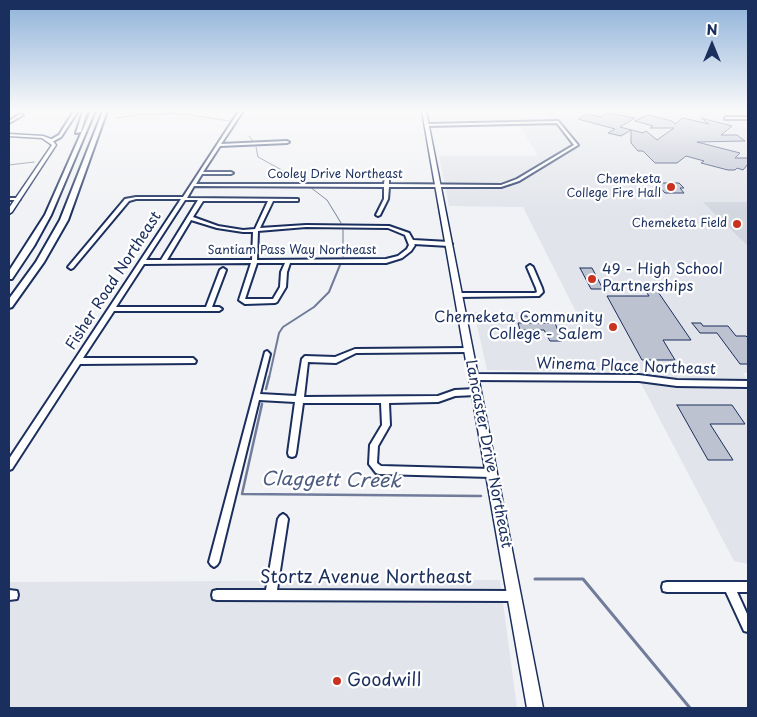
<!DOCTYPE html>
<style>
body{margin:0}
#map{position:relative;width:757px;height:717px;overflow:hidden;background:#f1f2f5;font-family:"Playpen Sans",sans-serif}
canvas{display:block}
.frame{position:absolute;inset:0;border:10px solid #1b2f5e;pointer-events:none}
.north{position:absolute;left:687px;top:20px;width:50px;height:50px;-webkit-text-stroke:4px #fff;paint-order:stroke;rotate:0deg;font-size:14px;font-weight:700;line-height:20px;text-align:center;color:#1b2f5e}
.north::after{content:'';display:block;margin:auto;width:18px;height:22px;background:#1b2f5e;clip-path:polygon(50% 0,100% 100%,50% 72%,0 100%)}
</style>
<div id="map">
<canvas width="757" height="717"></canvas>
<div class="frame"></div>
<div class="north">N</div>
</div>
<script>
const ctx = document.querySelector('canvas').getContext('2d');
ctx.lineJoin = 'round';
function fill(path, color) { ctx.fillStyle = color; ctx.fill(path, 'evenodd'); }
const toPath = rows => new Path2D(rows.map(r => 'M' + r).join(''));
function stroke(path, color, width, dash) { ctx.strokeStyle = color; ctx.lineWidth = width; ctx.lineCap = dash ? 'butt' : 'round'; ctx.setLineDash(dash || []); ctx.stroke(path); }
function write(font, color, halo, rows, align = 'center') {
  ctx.font = font + ' "Playpen Sans",sans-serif'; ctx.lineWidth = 4.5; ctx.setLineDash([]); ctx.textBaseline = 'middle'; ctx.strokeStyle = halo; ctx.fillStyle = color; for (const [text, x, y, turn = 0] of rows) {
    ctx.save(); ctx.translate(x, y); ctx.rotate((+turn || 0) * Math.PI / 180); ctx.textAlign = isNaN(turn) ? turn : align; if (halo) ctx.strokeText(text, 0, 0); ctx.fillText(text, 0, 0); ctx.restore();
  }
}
fill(toPath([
 [544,111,723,111,735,119,748,119,748,373,743,373,748,381,748,564,734,561,635,372,487,370,474,312,576,312,523,207,449,206,439,156,538,156,519,125,554,124],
 [500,580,517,708,9,708,9,582]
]), '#e1e4ea');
fill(toPath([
 [703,202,748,202,748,246]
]), '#d2d6df');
stroke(toPath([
 [164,114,177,111],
 [117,118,142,114,185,114,229,121],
 [249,136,255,144],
 [256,147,258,157,300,180],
 [9,165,34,162],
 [310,187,327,200,341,223],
 [343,230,343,257]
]), '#707c9a', 1);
stroke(toPath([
 [269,378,279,333,283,327,314,307,329,292,340,265]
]), '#707c9a', 2);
stroke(toPath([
 [266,389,269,377],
 [262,404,242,494,481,496]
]), '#707c9a', 2.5);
stroke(toPath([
 [535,579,583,579,690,708]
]), '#707c9a', 3);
const building = toPath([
 [608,113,635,118,620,127,643,133,646,131,657,140,674,128,650,128,653,126,635,121,648,115,672,121,675,124,683,118,709,124,701,118,732,126,721,135,737,135,745,141,697,142,740,153,735,158,748,158,748,164,743,170,737,168,735,170,728,170,701,163,704,161,686,156,677,163,655,163,643,151,638,151,631,143,631,130,621,136,608,133,615,129,578,119,586,114,601,117,608,113],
 [656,183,679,183,684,188,680,188,684,193,665,193,656,183],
 [580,268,592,268,603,289,591,289,580,268],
 [642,286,654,286,691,340,663,340,675,360,642,360,607,296,649,296,642,286],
 [520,316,527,316,529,323,555,323,562,341,550,341,544,330,520,330,518,323,522,323,520,316],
 [692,323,701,323,703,326,728,326,736,336,746,336,748,338,748,364,740,364,717,333,700,333,692,323],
 [677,405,732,405,745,424,710,424,733,460,708,460,677,405]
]);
fill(building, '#bcc2d0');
stroke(building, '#1b2f5e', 1);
const minor = toPath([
 [74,111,78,111,61,137,52,142,50,142,50,140,59,135,74,111],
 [239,111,243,111,221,144,287,141,289,142,287,143,220,146,203,172,231,172,233,173,231,174,202,174,196,184,384,184,385,174,387,173,389,174,389,184,501,185,517,179,574,145,557,123,426,126,427,124,558,121,578,145,519,181,501,187,389,187,388,199,380,215,378,216,376,215,384,199,384,187,194,186,187,198,298,199,298,201,273,201,260,228,306,225,389,226,409,233,413,240,449,242,452,244,449,246,414,244,415,245,411,251,402,258,386,263,290,263,287,272,286,287,277,302,275,303,245,304,239,300,251,263,144,264,116,307,206,307,220,270,223,268,226,270,212,307,219,307,222,309,219,311,114,311,83,358,193,358,196,361,195,363,80,364,12,469,9,470,9,459,181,199,136,199,129,201,73,268,71,269,68,267,125,199,136,197,183,197,239,111],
 [185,200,198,200,161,260,146,260,185,200],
 [203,201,268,201,255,229,243,230,218,226,193,217,203,201],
 [191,220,217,228,243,232,253,232,252,260,167,260,191,220],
 [306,227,388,228,405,235,409,245,407,249,398,256,386,259,257,260,258,231,306,227],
 [257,263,285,263,281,272,280,287,273,299,245,299,257,263],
 [20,114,23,115,9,123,9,121,20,114],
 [726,117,748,117,748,119,725,119,726,117],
 [9,198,18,198,20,199,18,200,9,200,9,198],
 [530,265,533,267,542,288,543,292,539,296,458,297,455,295,458,293,535,293,537,292,536,288,527,267,530,265],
 [468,348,471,350,468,352,356,353,336,363,308,362,304,397,438,396,455,390,476,389,479,390,480,392,479,394,476,395,455,396,438,402,389,403,390,425,378,446,377,463,381,466,491,469,494,470,495,473,494,476,491,477,379,474,376,473,369,464,370,445,382,425,381,403,303,403,296,453,295,456,292,457,289,456,288,453,295,402,259,400,219,562,217,565,214,567,211,565,209,562,265,352,267,351,270,354,260,394,296,396,302,359,305,356,335,357,355,349,468,348],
 [473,374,639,375,677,380,748,381,748,387,677,386,639,381,473,380,470,379,469,377,470,375,473,374],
 [283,514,286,516,288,519,277,590,514,591,518,592,519,596,518,600,514,601,217,600,213,599,212,595,213,591,217,590,266,590,278,519,280,516,283,514],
 [667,582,748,582,748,592,737,592,748,616,748,632,744,631,726,592,667,592,663,591,662,587,663,583,667,582],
 [9,590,17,591,18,595,17,599,9,600,9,590]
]);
const major = toPath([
 [422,111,426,111,543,708,527,708,422,111],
 [9,134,43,136,51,139,56,145,12,212,9,214,9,208,52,145,42,138,9,136,9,134]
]);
const highway = toPath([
 [83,111,87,111,81,132,76,133,83,111],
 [91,111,95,111,51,215,34,246,12,279,9,279,9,271,45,215,91,111],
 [103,111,107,111,68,220,44,262,12,307,9,308,9,299,36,262,60,220,103,111]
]);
stroke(minor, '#1b2f5e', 4);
stroke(major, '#1b2f5e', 3);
stroke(highway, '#1b2f5e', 4);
fill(minor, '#fff');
fill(major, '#fff');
fill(highway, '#fff');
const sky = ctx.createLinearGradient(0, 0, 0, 212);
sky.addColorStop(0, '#8eb2d9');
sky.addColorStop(0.52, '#f9f9fa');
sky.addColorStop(1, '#f9f9fa00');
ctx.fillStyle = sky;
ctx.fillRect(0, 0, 757, 212);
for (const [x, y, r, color] of [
 [671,187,5,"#c8321e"],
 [737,224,5,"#c8321e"],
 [592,279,5,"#c8321e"],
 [613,327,5,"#c8321e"],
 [337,681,5,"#c8321e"]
]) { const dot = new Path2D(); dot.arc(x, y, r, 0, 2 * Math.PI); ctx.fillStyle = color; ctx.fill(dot); stroke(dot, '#fff', 2); }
write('12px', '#1b2f5e', '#fff', [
 ["Cooley Drive Northeast",335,175],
 ["Santiam Pass Way Northeast",292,251]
]);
write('12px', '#1b2f5e', '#fff', [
 ["Chemeketa",661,180],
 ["College Fire Hall",661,194],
 ["Chemeketa Field",727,224]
], 'right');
write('15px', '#1b2f5e', '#fff', [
 ["49 - High School",602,270],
 ["Partnerships",602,287],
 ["Chemeketa Community",603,318,"right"],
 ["College - Salem",603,335,"right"]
], 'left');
write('15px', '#1b2f5e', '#fff', [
 ["Fisher Road Northeast",114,281,-57],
 ["Winema Place Northeast",626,367,2],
 ["Lancaster Drive Northeast",488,454,79]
]);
write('18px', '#1b2f5e', '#fff', [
 ["Stortz Avenue Northeast",366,578]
]);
write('18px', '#1b2f5e', '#fff', [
 ["Goodwill",347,681]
], 'left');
write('italic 19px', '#4c5c81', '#fff', [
 ["Claggett Creek",331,481,1]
]);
</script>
